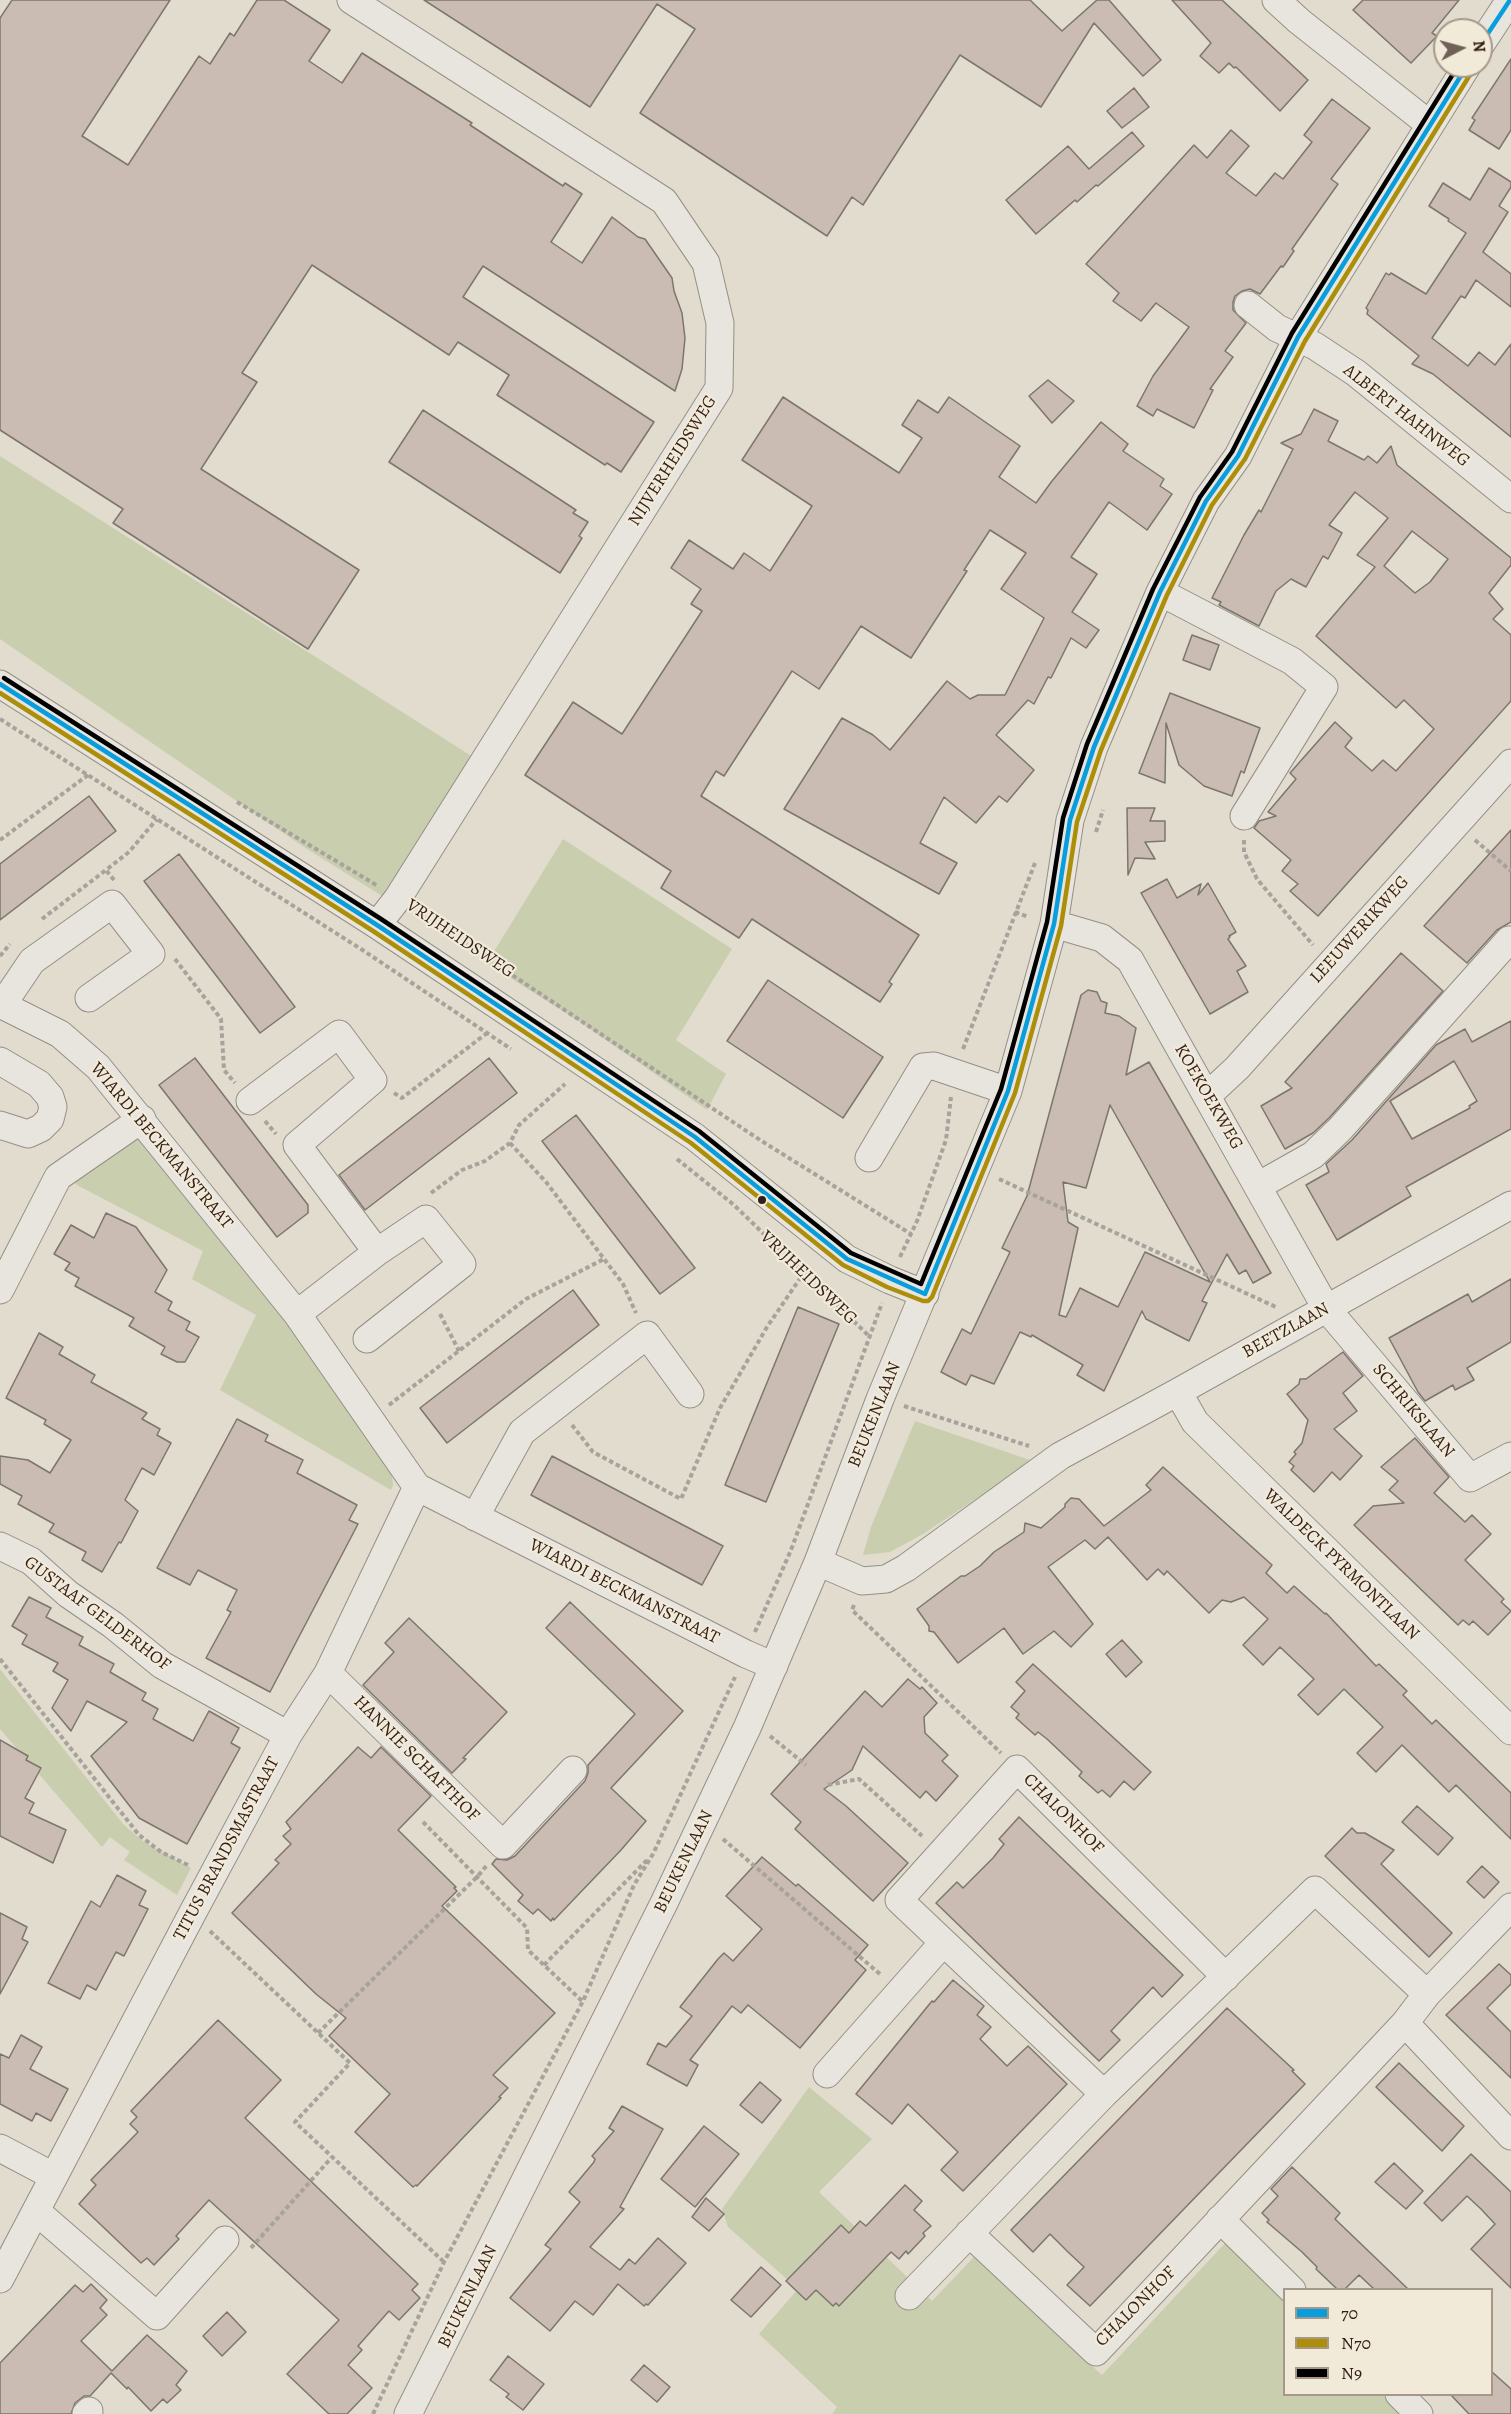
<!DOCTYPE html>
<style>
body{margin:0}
#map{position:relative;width:1511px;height:2414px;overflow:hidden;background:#e1dccd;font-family:Alegreya,serif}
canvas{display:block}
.legend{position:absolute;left:1283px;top:2288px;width:210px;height:108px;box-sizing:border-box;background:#f1ead9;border:2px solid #a5988b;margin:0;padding:8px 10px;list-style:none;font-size:18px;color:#331e17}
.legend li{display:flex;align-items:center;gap:12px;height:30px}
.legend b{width:30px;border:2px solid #a5988b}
.north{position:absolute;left:1433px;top:18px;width:60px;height:60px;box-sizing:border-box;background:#f1ead9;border:2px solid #a5988b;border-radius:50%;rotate:84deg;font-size:16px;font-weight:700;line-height:24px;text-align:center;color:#331e17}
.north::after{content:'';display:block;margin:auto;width:21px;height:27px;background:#706057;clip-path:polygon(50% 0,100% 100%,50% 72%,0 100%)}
</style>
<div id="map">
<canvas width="1511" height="2414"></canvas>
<ul class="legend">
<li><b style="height:8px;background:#089ddc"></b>70</li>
<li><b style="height:8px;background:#ac8e09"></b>N70</li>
<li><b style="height:8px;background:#000"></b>N9</li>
</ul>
<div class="north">N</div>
</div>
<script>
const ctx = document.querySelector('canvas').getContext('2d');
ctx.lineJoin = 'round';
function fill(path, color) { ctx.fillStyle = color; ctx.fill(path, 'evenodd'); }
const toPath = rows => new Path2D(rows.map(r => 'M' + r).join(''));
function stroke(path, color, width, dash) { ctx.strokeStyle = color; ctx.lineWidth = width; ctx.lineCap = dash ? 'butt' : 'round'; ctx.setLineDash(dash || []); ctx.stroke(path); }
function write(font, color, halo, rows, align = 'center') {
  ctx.font = font + ' Alegreya,serif'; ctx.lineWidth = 4.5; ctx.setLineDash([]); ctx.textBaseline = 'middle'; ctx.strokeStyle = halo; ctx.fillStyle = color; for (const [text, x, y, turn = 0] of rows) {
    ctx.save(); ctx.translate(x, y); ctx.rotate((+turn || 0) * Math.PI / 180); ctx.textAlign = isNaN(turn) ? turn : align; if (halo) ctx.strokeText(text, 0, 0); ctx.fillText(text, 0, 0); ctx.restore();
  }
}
fill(toPath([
 [0,456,476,759,390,901,301,845,0,639],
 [563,839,732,949,676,1040,726,1074,707,1110,580,1022,487,963],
 [147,1132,390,1459,393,1485,391,1490,220,1390,256,1315,192,1279,203,1251,75,1184,79,1177],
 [915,1421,1033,1461,923,1534,890,1552,863,1555,871,1527],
 [0,1669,124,1825,144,1842,191,1868,177,1895,124,1860,130,1852,110,1837,102,1847,0,1729],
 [809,2087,872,2139,819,2192,932,2301,974,2257,1102,2375,1228,2240,1284,2296,1284,2394,1382,2395,1401,2414,832,2414,837,2407,759,2334,798,2289,728,2227,722,2209]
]), '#c9ceae');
const building = toPath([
 [12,0,170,0,82,136,128,165,199,56,210,64,230,33,234,36,257,0,284,0,330,30,309,61,342,83,362,53,472,123,470,125,563,186,565,183,582,194,551,242,582,263,612,217,638,237,645,239,672,278,674,291,682,313,685,338,682,369,675,391,483,266,463,297,654,422,621,472,607,463,605,465,497,395,509,375,458,342,449,355,312,265,242,373,257,382,201,469,359,570,308,649,113,523,123,509,0,430,0,18,12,0],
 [424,0,1030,0,1062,31,1097,0,1109,0,1161,60,1143,76,1094,23,1041,107,960,55,863,205,852,197,827,236,640,113,695,29,657,4,590,107,424,0],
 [1172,0,1222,0,1308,80,1280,111,1236,67,1234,68,1229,63,1219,73,1200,56,1211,43,1172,0],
 [1363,0,1459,0,1432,33,1437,36,1411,63,1353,10,1363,0],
 [1511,59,1511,130,1499,149,1469,130,1475,120,1472,118,1511,59],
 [1134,88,1149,107,1122,128,1107,111,1134,88],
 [1332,99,1370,128,1331,179,1338,184,1292,249,1294,251,1283,267,1281,266,1260,294,1250,289,1242,291,1235,296,1233,302,1233,310,1246,323,1225,351,1233,357,1210,389,1213,390,1194,428,1157,409,1153,416,1137,406,1153,376,1189,327,1156,303,1141,321,1113,301,1119,293,1086,264,1194,145,1207,158,1231,130,1249,146,1226,173,1256,196,1275,173,1283,179,1312,142,1304,135,1332,99],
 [1132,132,1144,146,1098,186,1096,185,1077,202,1075,200,1036,234,1006,200,1068,146,1089,169,1132,132],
 [1489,168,1511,182,1511,187,1499,206,1508,212,1483,252,1511,274,1511,307,1476,280,1465,298,1461,296,1432,338,1468,366,1479,352,1495,365,1511,344,1511,437,1433,374,1412,364,1419,356,1367,314,1368,310,1366,308,1386,273,1389,275,1391,273,1426,294,1466,233,1448,221,1449,219,1429,206,1443,183,1470,200,1489,168],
 [1048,380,1074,401,1052,423,1029,396,1048,380],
 [783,397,899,473,922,438,902,425,918,400,938,413,949,397,1020,446,999,477,1036,503,1052,481,1101,422,1128,444,1123,451,1164,479,1160,486,1172,494,1147,530,1109,502,1071,557,1097,574,1072,612,1099,630,1086,648,1071,638,1051,678,1048,677,1034,704,1028,700,996,735,1034,770,1007,802,999,796,976,823,944,797,920,843,957,863,939,894,784,809,842,718,873,735,890,750,947,681,970,699,978,695,1005,695,1044,618,1001,589,1026,553,990,530,964,570,967,571,911,658,861,626,819,689,792,671,724,776,716,771,701,796,919,935,889,982,892,984,880,1002,752,919,739,938,661,888,671,871,525,775,573,702,622,734,702,611,691,604,701,589,671,568,689,540,733,569,744,553,770,571,812,506,742,460,783,397],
 [1314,409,1338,421,1328,441,1364,460,1368,456,1377,463,1391,446,1397,465,1511,558,1511,565,1489,593,1503,609,1493,619,1511,635,1511,701,1318,916,1290,891,1298,884,1282,871,1291,860,1254,828,1259,821,1276,816,1268,812,1296,779,1290,773,1335,722,1352,738,1345,747,1372,771,1383,760,1396,771,1434,729,1404,700,1396,708,1316,636,1375,567,1357,555,1388,518,1355,492,1329,525,1342,533,1328,559,1323,556,1306,587,1291,579,1276,591,1259,626,1219,605,1221,602,1212,598,1244,535,1259,510,1261,512,1293,449,1281,443,1301,434,1314,409],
 [1412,531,1448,559,1430,582,1415,593,1384,566,1412,531],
 [423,410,576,510,573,513,588,522,579,536,582,538,560,573,389,462,423,410],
 [1192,635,1219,645,1210,670,1183,660,1192,635],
 [1170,693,1260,728,1244,773,1241,771,1232,796,1204,786,1179,765,1166,723,1165,783,1139,773,1170,693],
 [89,796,116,831,0,920,0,864,89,796],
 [1127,808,1155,808,1150,821,1165,821,1165,841,1145,842,1155,859,1135,858,1128,875,1127,808],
 [1511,830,1511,922,1497,930,1467,963,1424,926,1511,830],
 [179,854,295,1007,260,1033,144,881,179,854],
 [1167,879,1177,898,1201,884,1198,895,1208,883,1236,932,1229,936,1230,937,1228,939,1246,966,1237,971,1248,992,1210,1014,1141,893,1167,879],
 [1401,953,1443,991,1329,1118,1313,1133,1285,1149,1261,1106,1292,1088,1285,1082,1401,953],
 [768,980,883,1057,843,1118,727,1041,768,980],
 [1088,990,1097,992,1101,1001,1107,1003,1105,1013,1119,1016,1136,1028,1126,1075,1149,1062,1271,1273,1253,1283,1246,1270,1239,1274,1227,1254,1202,1301,1207,1303,1189,1341,1146,1319,1142,1311,1104,1391,1077,1375,1083,1365,1032,1335,1031,1337,1020,1332,994,1384,971,1375,966,1385,941,1372,962,1329,971,1334,1010,1252,1002,1248,1027,1196,1081,995,1088,990],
 [1110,1105,1210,1282,1145,1252,1118,1307,1080,1288,1066,1317,1059,1315,1078,1228,1068,1222,1063,1182,1086,1188,1110,1105],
 [1511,1021,1511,1129,1406,1187,1411,1196,1337,1240,1306,1185,1329,1172,1326,1164,1352,1140,1436,1045,1465,1029,1472,1042,1511,1021],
 [1454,1061,1477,1101,1469,1106,1470,1108,1412,1139,1390,1101,1454,1061],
 [195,1058,308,1205,308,1213,277,1237,159,1085,195,1058],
 [489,1058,517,1093,365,1210,339,1175,489,1058],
 [576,1115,695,1268,660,1294,542,1141,576,1115],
 [106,1213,136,1227,167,1270,155,1292,172,1302,168,1310,190,1322,186,1330,199,1337,185,1362,177,1362,161,1354,165,1347,129,1326,134,1318,75,1286,79,1278,65,1270,70,1263,54,1254,71,1225,94,1238,106,1213],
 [1511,1279,1511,1342,1467,1368,1474,1380,1455,1390,1453,1385,1425,1401,1418,1392,1389,1338,1468,1294,1472,1302,1511,1279],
 [573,1290,599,1325,447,1443,420,1408,573,1290],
 [798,1307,839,1324,766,1502,725,1485,798,1307],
 [39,1333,63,1347,59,1354,95,1375,91,1382,147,1413,142,1419,160,1429,157,1435,171,1443,154,1475,142,1468,125,1500,138,1511,121,1543,119,1542,102,1572,82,1560,86,1552,49,1532,54,1524,18,1504,22,1496,0,1484,0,1456,28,1460,50,1473,71,1440,44,1424,46,1420,6,1398,39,1333],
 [1343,1352,1363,1376,1343,1393,1357,1411,1334,1429,1362,1456,1340,1480,1332,1472,1314,1492,1291,1470,1294,1466,1289,1462,1296,1454,1294,1452,1302,1443,1308,1420,1287,1394,1299,1384,1300,1379,1306,1379,1343,1352],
 [237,1419,268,1435,265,1441,303,1460,297,1473,357,1505,349,1520,358,1524,270,1692,206,1658,231,1612,227,1610,237,1590,198,1570,190,1585,157,1568,237,1419],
 [1415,1438,1449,1477,1434,1493,1465,1522,1472,1515,1491,1534,1465,1560,1504,1599,1501,1602,1511,1611,1488,1635,1473,1621,1469,1625,1463,1620,1458,1625,1354,1525,1373,1506,1404,1503,1389,1490,1398,1481,1381,1467,1415,1438],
 [552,1456,723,1546,702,1585,531,1495,552,1456],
 [1163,1467,1272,1565,1266,1573,1287,1593,1294,1586,1325,1614,1326,1613,1376,1666,1379,1664,1407,1691,1403,1695,1432,1724,1436,1720,1511,1793,1511,1839,1456,1785,1449,1792,1402,1745,1376,1772,1357,1753,1383,1727,1344,1689,1318,1715,1298,1695,1314,1679,1280,1647,1263,1665,1243,1645,1268,1619,1244,1597,1231,1602,1222,1600,1209,1613,1167,1571,1164,1575,1158,1569,1147,1580,1108,1537,1095,1549,1085,1540,1048,1567,1093,1624,1071,1647,1054,1631,1023,1654,1004,1628,958,1663,934,1632,929,1631,929,1626,917,1609,961,1576,965,1576,980,1566,994,1552,1024,1532,1025,1523,1041,1528,1065,1507,1065,1504,1071,1498,1079,1499,1104,1526,1151,1490,1146,1485,1163,1467],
 [29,1597,51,1608,46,1617,83,1637,79,1645,114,1664,110,1672,146,1693,142,1700,158,1709,153,1719,193,1741,209,1711,239,1728,231,1743,240,1748,187,1844,139,1818,91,1756,127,1722,87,1701,71,1731,52,1708,68,1680,53,1671,58,1663,22,1644,27,1635,12,1626,29,1597],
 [570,1602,683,1711,611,1788,646,1821,621,1850,554,1920,553,1918,551,1921,538,1909,533,1914,518,1901,523,1895,492,1864,496,1859,507,1860,515,1856,585,1781,588,1773,588,1765,635,1714,546,1628,570,1602],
 [409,1618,507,1712,463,1758,466,1759,452,1773,363,1685,394,1652,385,1643,409,1618],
 [1122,1640,1142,1662,1126,1677,1106,1654,1122,1640],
 [1033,1664,1151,1772,1134,1790,1124,1781,1110,1797,1102,1790,1098,1793,1079,1776,1082,1772,1047,1739,1038,1732,1035,1735,1016,1718,1019,1714,1011,1707,1025,1691,1016,1682,1033,1664],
 [908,1679,920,1689,922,1687,937,1703,924,1717,925,1733,948,1755,942,1761,958,1776,936,1801,926,1791,920,1798,863,1746,852,1770,824,1789,846,1806,908,1863,873,1901,795,1829,801,1822,771,1794,865,1691,882,1707,908,1679],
 [0,1740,28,1756,26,1760,41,1768,25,1798,34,1803,29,1813,66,1830,53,1863,0,1836,0,1740],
 [358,1747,371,1758,381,1747,431,1796,398,1830,456,1887,454,1888,457,1891,442,1906,555,2013,493,2075,508,2088,499,2097,501,2098,417,2186,416,2185,413,2187,355,2132,390,2094,329,2036,346,2018,316,1994,232,1913,279,1863,275,1860,291,1844,283,1836,291,1829,286,1822,358,1747],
 [1417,1806,1453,1838,1438,1855,1402,1822,1417,1806],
 [1019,1817,1183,1975,1162,1997,1153,1987,1111,2031,1120,2040,1099,2061,936,1903,957,1882,963,1888,993,1858,1004,1844,999,1839,1019,1817],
 [1352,1828,1357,1833,1365,1833,1394,1850,1381,1864,1452,1933,1429,1957,1325,1856,1352,1828],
 [762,1857,796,1886,798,1884,868,1945,855,1960,866,1970,800,2048,748,2005,741,2013,732,2006,690,2060,698,2065,687,2086,647,2064,658,2043,666,2047,692,2016,680,2007,718,1959,724,1953,733,1961,762,1929,726,1896,762,1857],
 [1482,1866,1499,1882,1484,1898,1467,1882,1482,1866],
 [117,1875,146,1891,139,1905,148,1909,124,1956,116,1952,96,1990,87,1985,80,1999,48,1983,91,1901,100,1907,117,1875],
 [0,1913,27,1927,22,1939,28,1942,0,1994,0,1913],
 [1499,1964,1511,1975,1511,1984,1487,2008,1511,2032,1511,2078,1446,2015,1499,1964],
 [953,1980,984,2006,977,2015,991,2027,980,2039,1007,2066,1028,2046,1067,2084,963,2191,941,2170,958,2152,908,2104,892,2124,856,2094,932,2001,934,2002,953,1980],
 [1227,2008,1294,2070,1292,2071,1305,2084,1090,2306,1067,2285,1084,2267,1067,2251,1050,2234,1033,2252,1011,2230,1227,2008],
 [218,2020,281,2080,245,2118,418,2284,412,2290,420,2298,399,2320,389,2311,358,2346,362,2350,348,2365,372,2388,347,2414,329,2414,287,2374,339,2320,209,2200,176,2236,179,2239,154,2265,147,2258,141,2263,79,2204,96,2185,91,2180,138,2132,130,2124,137,2117,131,2111,218,2020],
 [21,2035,42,2047,30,2069,68,2089,51,2121,36,2113,32,2121,0,2104,0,2054,9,2058,21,2035],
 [1399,2063,1464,2126,1442,2151,1376,2087,1399,2063],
 [760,2082,781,2100,762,2123,740,2105,760,2082],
 [622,2106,663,2129,620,2207,624,2209,590,2247,620,2270,629,2259,635,2264,658,2238,686,2263,648,2305,646,2304,644,2306,618,2284,593,2315,575,2301,550,2331,510,2298,551,2249,545,2245,580,2202,569,2192,594,2162,595,2159,592,2156,614,2131,609,2128,622,2106],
 [704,2126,739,2154,695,2207,661,2179,704,2126],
 [1471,2154,1511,2192,1511,2288,1471,2249,1495,2224,1481,2209,1467,2196,1442,2221,1424,2203,1471,2154],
 [1394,2163,1423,2191,1406,2209,1375,2182,1394,2163],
 [1292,2167,1340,2213,1335,2219,1408,2289,1374,2289,1359,2275,1345,2289,1337,2289,1316,2269,1317,2267,1302,2252,1267,2222,1269,2220,1262,2213,1278,2196,1271,2189,1292,2167],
 [905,2185,922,2201,914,2210,931,2226,923,2233,925,2236,908,2254,906,2251,899,2259,891,2252,839,2306,836,2303,833,2306,816,2290,806,2300,786,2281,841,2225,849,2233,860,2221,866,2226,905,2185],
 [706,2198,724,2214,709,2231,692,2217,706,2198],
 [761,2267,781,2285,751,2317,731,2300,761,2267],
 [91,2284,107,2300,100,2308,107,2315,81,2341,112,2371,147,2335,187,2371,176,2385,181,2390,167,2403,163,2399,151,2411,128,2387,127,2389,111,2373,90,2396,84,2396,75,2403,71,2414,0,2414,0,2363,75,2285,83,2292,91,2284],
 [227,2312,246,2332,222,2356,203,2336,227,2312],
 [508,2356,544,2384,523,2410,506,2397,509,2394,490,2380,508,2356],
 [644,2365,670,2387,657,2402,631,2380,644,2365],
 [1491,2371,1511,2389,1511,2414,1469,2414,1450,2394,1491,2394,1491,2371]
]);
fill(building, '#cabcb2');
stroke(building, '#7c766e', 1.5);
const minor = toPath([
 [351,0,664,201,706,263,720,323,719,388,398,898,377,925],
 [1276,0,1299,21,1429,124],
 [1481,44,1510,0],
 [1248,305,1277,328,1315,346,1356,373,1511,499],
 [1160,592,1292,661,1324,687,1244,816],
 [0,684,377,925,695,1137,847,1259,890,1280,925,1294],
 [1054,924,1102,938,1130,960,1326,1308,1470,1478,1511,1456],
 [0,1004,60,1034,98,1067,297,1314,417,1487,746,1654,774,1666],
 [3,1004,32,961,112,904,151,954,89,998],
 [0,1061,39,1084,50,1097,53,1107,50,1119,41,1128,28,1134,0,1125],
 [1207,1096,1237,1068,1511,763],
 [250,1101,339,1034,373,1080,297,1145,377,1252],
 [869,1158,923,1067,934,1066,1008,1091],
 [1258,1186,1313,1155,1340,1129,1509,940,1511,942],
 [0,1290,58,1177,142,1119],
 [297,1314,377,1252,426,1219,462,1264,367,1339],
 [1178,1392,1195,1422,1511,1731],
 [475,1517,522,1432,647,1335,690,1394],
 [0,1546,31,1561,68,1594,113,1625,162,1665,288,1735],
 [818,1562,862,1581,886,1579,906,1568,1060,1456,1178,1392,1511,1205],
 [328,1673,503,1845,573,1770],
 [1405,2023,1511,2136],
 [827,2074,942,1944],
 [1104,2094,899,1900,1017,1769,1226,1977],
 [0,2148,53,2176],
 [36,2211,157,2316,225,2240],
 [1220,2219,1292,2290],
 [969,2233,1096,2352,1405,2023,1427,1994,1511,1907],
 [0,2279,192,1914,288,1735,328,1673,417,1487],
 [909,2296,1104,2094,1315,1890,1427,1994],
 [1399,2394,1419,2414],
 [86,2414,89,2411],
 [408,2414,664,1903,747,1728,818,1562,880,1399,1008,1091,1054,924,1070,820,1094,747,1160,592,1206,501,1238,456,1298,337,1467,66]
]);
stroke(minor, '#958f86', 29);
stroke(toPath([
 [0,719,364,951,511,1049],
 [237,802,378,886],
 [1096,832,1103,810],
 [0,840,88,775],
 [1244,840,1244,852,1257,879,1313,945],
 [1475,840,1511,871],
 [114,880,106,870,129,852,157,819],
 [1015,912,1029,917],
 [419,913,760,1140,911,1234],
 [42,919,106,870],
 [0,956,10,944],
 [175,959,221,1019,224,1070,235,1083],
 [963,1049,1035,863],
 [394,1093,402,1098,487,1033],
 [265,1121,276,1134],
 [510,1143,546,1182,623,1284,636,1313],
 [677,1159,734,1205,870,1337],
 [999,1179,1278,1308],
 [431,1193,462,1170,485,1161,510,1143,519,1125,565,1084],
 [900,1257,917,1221,946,1140,951,1097],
 [440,1314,459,1351],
 [389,1405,526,1299,604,1259],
 [904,1406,1029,1446],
 [572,1425,593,1452,681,1499,720,1408,767,1327,803,1274],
 [854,1605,852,1610,1001,1753],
 [755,1632,791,1550,882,1303],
 [0,1659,139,1835,161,1852,190,1866],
 [770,1736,806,1765],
 [828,1785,859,1779,922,1836],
 [423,1822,527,1928,528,1950,582,2001],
 [723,1839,881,1975],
 [210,1931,350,2063,295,2122,444,2262],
 [544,1965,648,1859],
 [318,2033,477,1877,488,1864],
 [251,2248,332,2157],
 [373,2414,444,2262,583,2001,634,1885,653,1854,735,1677]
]), '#a7a29c', 4, [4.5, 3]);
stroke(minor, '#e8e5de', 27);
stroke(toPath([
 [1481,44,1510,0],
 [0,684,377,925,695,1137,847,1259,925,1294],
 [925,1294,1008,1091,1054,924,1070,820,1094,747,1160,592,1206,501,1238,456,1298,337,1467,66]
]), '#089ddc', 4.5);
stroke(toPath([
 [0,693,373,931,691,1143,843,1265,887,1287,923,1301,928,1301,932,1297,1015,1093,1061,926,1077,822,1101,750,1167,595,1212,505,1245,459,1305,341,1473,70]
]), '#ac8e09', 4.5);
stroke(toPath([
 [4,678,381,919,699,1131,851,1253,921,1284,1001,1089,1047,922,1063,818,1087,744,1153,589,1200,497,1232,452,1292,333,1458,66]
]), '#000', 4.5);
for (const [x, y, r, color] of [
 [762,1200,5,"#331e17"]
]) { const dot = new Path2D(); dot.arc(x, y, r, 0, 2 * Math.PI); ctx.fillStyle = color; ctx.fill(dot); stroke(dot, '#f1ead9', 2); }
write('18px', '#331e17', '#f1ead9', [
 ["ALBERT HAHNWEG",1406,416,38],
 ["NIJVERHEIDSWEG",673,461,-58],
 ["LEEUWERIKWEG",1360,930,-48],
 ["VRIJHEIDSWEG",460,939,34],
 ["KOEKOEKWEG",1208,1097,60],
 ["WIARDI BECKMANSTRAAT",161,1146,50],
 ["VRIJHEIDSWEG",808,1278,44],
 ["BEETZLAAN",1286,1331,-29],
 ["SCHRIKSLAAN",1413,1411,50],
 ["BEUKENLAAN",875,1415,-68],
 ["WALDECK PYRMONTLAAN",1341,1565,44],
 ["WIARDI BECKMANSTRAAT",624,1592,27],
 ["GUSTAAF GELDERHOF",97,1614,37],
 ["HANNIE SCHAFTHOF",416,1759,45],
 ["CHALONHOF",1063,1814,45],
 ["TITUS BRANDSMASTRAAT",227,1849,-62],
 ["BEUKENLAAN",684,1862,-64],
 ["BEUKENLAAN",468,2297,-64],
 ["CHALONHOF",1136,2307,-45]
]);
</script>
